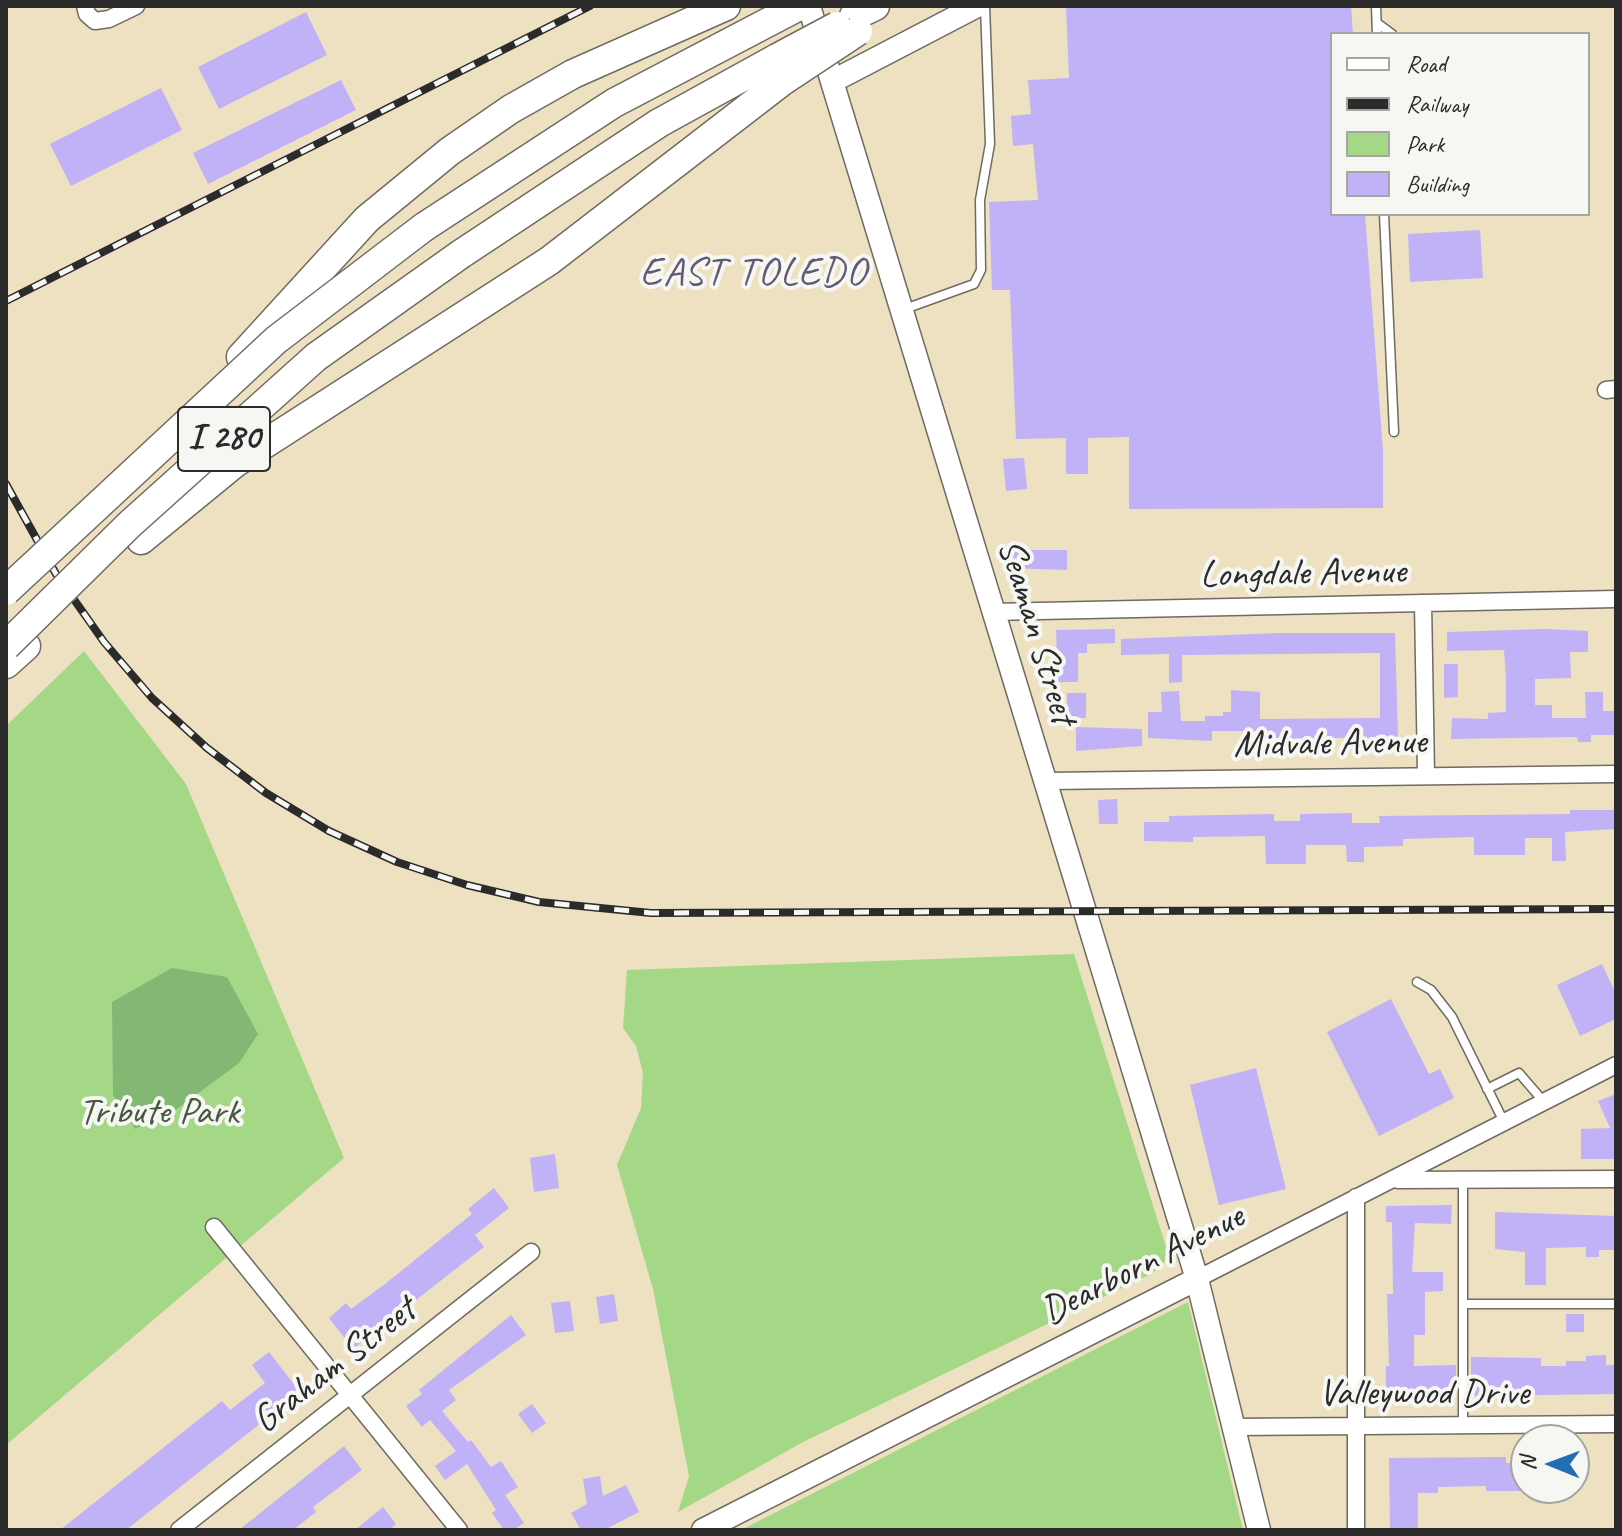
<!DOCTYPE html>
<style>
body{margin:0}
#map{position:relative;width:1622px;height:1536px;overflow:hidden;background:#ede1c1;font-family:Caveat,sans-serif}
canvas{display:block}
.frame{position:absolute;inset:0;border:8px solid #2b2b2b;pointer-events:none}
.legend{position:absolute;left:1330px;top:32px;width:260px;height:184px;box-sizing:border-box;background:#f6f6f2;border:2px solid #a5a5a2;margin:0;padding:10px 14px;list-style:none;font-size:24px;color:#2b2b2b}
.legend li{display:flex;align-items:center;gap:16px;height:40px}
.legend b{width:40px;border:2px solid #a5a5a2}
.north{position:absolute;left:1510px;top:1424px;width:80px;height:80px;box-sizing:border-box;background:#f6f6f2;border:2px solid #a5a5a2;border-radius:50%;rotate:271deg;font-size:22px;font-weight:700;line-height:32px;text-align:center;color:#2b2b2b}
.north::after{content:'';display:block;margin:auto;width:28px;height:36px;background:#1f6fb2;clip-path:polygon(50% 0,100% 100%,50% 72%,0 100%)}
</style>
<div id="map">
<canvas width="1622" height="1536"></canvas>
<div class="frame"></div>
<ul class="legend">
<li><b style="height:10px;background:#fff"></b>Road</li>
<li><b style="height:10px;background:#2b2b2b"></b>Railway</li>
<li><b style="height:22px;background:#a4d887"></b>Park</li>
<li><b style="height:22px;background:#c1b1f7"></b>Building</li>
</ul>
<div class="north">N</div>
</div>
<script>
const ctx = document.querySelector('canvas').getContext('2d');
ctx.lineJoin = 'round';
function fill(path, color) { ctx.fillStyle = color; ctx.fill(path, 'evenodd'); }
const toPath = rows => new Path2D(rows.map(r => 'M' + r).join(''));
function stroke(path, color, width, dash) { ctx.strokeStyle = color; ctx.lineWidth = width; ctx.lineCap = dash ? 'butt' : 'round'; ctx.setLineDash(dash || []); ctx.stroke(path); }
function write(font, color, halo, rows, align = 'center') {
  ctx.font = font + ' Caveat,sans-serif'; ctx.lineWidth = 8; ctx.setLineDash([]); ctx.textBaseline = 'middle'; ctx.strokeStyle = halo; ctx.fillStyle = color; for (const [text, x, y, turn = 0] of rows) {
    ctx.save(); ctx.translate(x, y); ctx.rotate((+turn || 0) * Math.PI / 180); ctx.textAlign = isNaN(turn) ? turn : align; if (halo) ctx.strokeText(text, 0, 0); ctx.fillText(text, 0, 0); ctx.restore();
  }
}
fill(toPath([
 [84,651,186,784,344,1158,6,1445,6,726],
 [1074,954,1167,1250,1164,1264,1151,1274,803,1442,678,1512,689,1476,653,1289,617,1165,641,1108,643,1073,636,1046,623,1028,627,970],
 [1188,1302,1243,1530,741,1530]
]), '#a4d887');
fill(toPath([
 [172,968,227,977,258,1034,239,1063,173,1112,135,1129,113,1095,112,1002]
]), '#83b874');
fill(toPath([
 [1066,6,1351,6,1353,34,1332,34,1332,214,1365,214,1383,451,1383,508,1129,509,1129,437,1088,438,1088,474,1066,474,1066,438,1016,439,1010,290,992,290,989,202,1038,200,1033,144,1013,146,1011,116,1031,114,1028,80,1069,78],
 [306,12,327,55,219,109,198,67],
 [341,80,356,110,208,184,193,153],
 [161,88,182,130,71,186,50,144],
 [1480,230,1483,278,1410,282,1408,234],
 [1024,458,1027,489,1006,491,1003,459],
 [1006,550,1067,550,1067,570,1007,568],
 [1115,629,1115,643,1087,644,1087,653,1078,653,1078,682,1058,682,1056,630],
 [1545,629,1588,631,1588,652,1570,652,1571,678,1535,679,1535,705,1552,705,1552,718,1586,718,1585,692,1603,692,1603,711,1616,711,1616,735,1591,735,1591,742,1578,742,1577,737,1451,739,1452,718,1488,719,1488,713,1506,712,1506,680,1504,650,1447,651,1447,632],
 [1281,633,1395,633,1398,737,1258,739,1258,731,1212,731,1212,741,1148,738,1148,712,1162,712,1161,692,1179,691,1181,721,1205,721,1205,716,1223,716,1223,712,1231,712,1231,690,1260,692,1260,719,1380,718,1380,653,1182,655,1182,682,1169,683,1169,654,1121,655,1121,639],
 [1444,664,1458,664,1458,697,1444,698],
 [1067,693,1086,693,1086,718,1067,718],
 [1076,727,1142,729,1142,746,1076,751],
 [1117,799,1118,824,1099,824,1098,800],
 [1570,810,1616,810,1616,829,1565,832,1566,861,1552,861,1552,838,1525,838,1525,855,1474,855,1474,837,1403,839,1403,846,1364,847,1364,862,1347,862,1346,845,1306,845,1306,864,1266,864,1265,836,1193,837,1193,842,1144,841,1144,822,1169,822,1169,816,1274,814,1274,821,1300,821,1300,814,1352,813,1352,823,1380,823,1379,816,1570,814],
 [1602,964,1616,994,1616,1019,1580,1036,1557,985],
 [1391,999,1429,1074,1440,1069,1454,1098,1379,1136,1327,1032],
 [1256,1068,1286,1189,1219,1205,1190,1085],
 [1616,1094,1616,1159,1581,1159,1581,1129,1610,1128,1598,1101],
 [555,1154,559,1188,534,1192,530,1158],
 [494,1188,509,1208,475,1235,484,1247,353,1349,329,1318,346,1303,351,1309,385,1284,472,1214,468,1209],
 [1452,1205,1451,1224,1415,1223,1412,1272,1443,1272,1443,1291,1425,1292,1425,1335,1414,1335,1414,1366,1456,1365,1456,1388,1386,1396,1386,1366,1389,1366,1387,1294,1393,1294,1392,1222,1386,1222,1386,1206],
 [1495,1212,1616,1216,1616,1250,1599,1250,1599,1257,1586,1257,1586,1247,1546,1248,1546,1285,1525,1285,1525,1252,1495,1249],
 [614,1294,618,1321,600,1324,596,1297],
 [570,1301,574,1331,555,1333,551,1303],
 [1566,1314,1584,1314,1584,1332,1566,1332],
 [511,1315,526,1335,449,1390,456,1400,442,1411,468,1442,471,1440,491,1467,501,1461,518,1487,505,1495,524,1523,513,1530,504,1530,492,1513,496,1510,467,1464,445,1480,435,1466,456,1451,430,1420,422,1427,406,1406,422,1394,419,1390],
 [269,1352,300,1392,126,1530,60,1530,222,1401,230,1410,265,1383,252,1365],
 [1606,1355,1606,1365,1616,1365,1616,1394,1471,1396,1471,1357,1541,1358,1541,1366,1566,1366,1566,1361,1586,1361,1586,1356],
 [532,1404,546,1423,532,1433,518,1414],
 [344,1446,362,1470,313,1507,316,1512,293,1530,239,1530],
 [1506,1457,1506,1463,1526,1463,1526,1491,1486,1491,1486,1486,1438,1487,1438,1493,1418,1493,1418,1530,1390,1530,1389,1458],
 [600,1476,603,1496,626,1485,639,1512,604,1530,581,1530,571,1513,587,1504,583,1479],
 [383,1507,396,1524,389,1530,355,1530]
]), '#c1b1f7');
const lane = toPath([
 [1376,6,1377,34],
 [1377,23,1392,34],
 [1384,214,1394,432],
 [902,310,974,284,981,270,980,200,990,144,985,6],
 [1417,982,1431,990,1452,1017,1504,1122],
 [1487,1089,1519,1073,1544,1102],
 [1463,1304,1616,1304],
 [1463,1424,1463,1180]
]);
const street = toPath([
 [85,6,87,14,95,21,109,19,136,6],
 [1606,390,1616,389],
 [1423,603,1426,774],
 [991,612,1616,599],
 [1046,781,1616,774],
 [1398,1180,1616,1179],
 [214,1227,459,1530],
 [1197,1279,1616,1065],
 [1233,1427,1616,1424],
 [179,1530,531,1252],
 [1356,1530,1356,1197]
]);
const secondary = toPath([
 [809,6,1197,1279,1259,1530],
 [833,81,977,6],
 [703,1530,1197,1279]
]);
const highway = toPath([
 [854,16,875,6],
 [424,227,614,103,799,6],
 [461,254,659,123,777,58],
 [241,357,367,219,450,151,511,109,573,74,726,6],
 [141,540,235,463,549,261,784,80],
 [6,664,26,646]
]);
stroke(lane, '#6f6b60', 11);
stroke(street, '#6f6b60', 19);
stroke(secondary, '#6f6b60', 25);
stroke(highway, '#6f6b60', 31);
stroke(lane, '#fff', 8);
stroke(street, '#fff', 16);
stroke(secondary, '#fff', 22);
stroke(highway, '#fff', 28);
const rail = toPath([
 [6,301,590,6],
 [6,484,56,574,104,642,152,698,207,748,266,793,329,831,397,862,467,885,539,902,651,913,1616,909]
]);
stroke(rail, '#2b2b2b', 8);
stroke(rail, '#f6f6f2', 5, [15]);
const highwayBridge = toPath([
 [777,58,837,26],
 [784,80,858,31],
 [6,591,276,340,424,227],
 [6,646,130,524,316,357,461,254]
]);
stroke(highwayBridge, '#6f6b60', 31, []);
stroke(highwayBridge, '#fff', 28);
for (const [x, y, w] of [
 [224,439,92]
]) { const box = new Path2D(); box.roundRect(x - w / 2, y - 32, w, 64, 6); ctx.fillStyle = '#f6f6f2'; ctx.fill(box); stroke(box, '#2b2b2b', 2); }
write('bold 36px', '#2b2b2b', null, [
 ["I 280",224,439]
]);
write('38px', '#2b2b2b', '#f6f6f2', [
 ["Longdale Avenue",1303,574,-1],
 ["Seaman Street",1036,632,73],
 ["Midvale Avenue",1330,744,-1],
 ["Dearborn Avenue",1143,1265,-27],
 ["Graham Street",335,1366,-38],
 ["Valleywood Drive",1424,1394]
]);
write('38px', '#495642', '#f6f6f2', [
 ["Tribute Park",159,1113]
]);
ctx.letterSpacing = '2px';
write('40px', '#605a72', '#f6f6f2', [
 ["EAST TOLEDO",754,274]
]);
ctx.letterSpacing = '0px';
</script>
